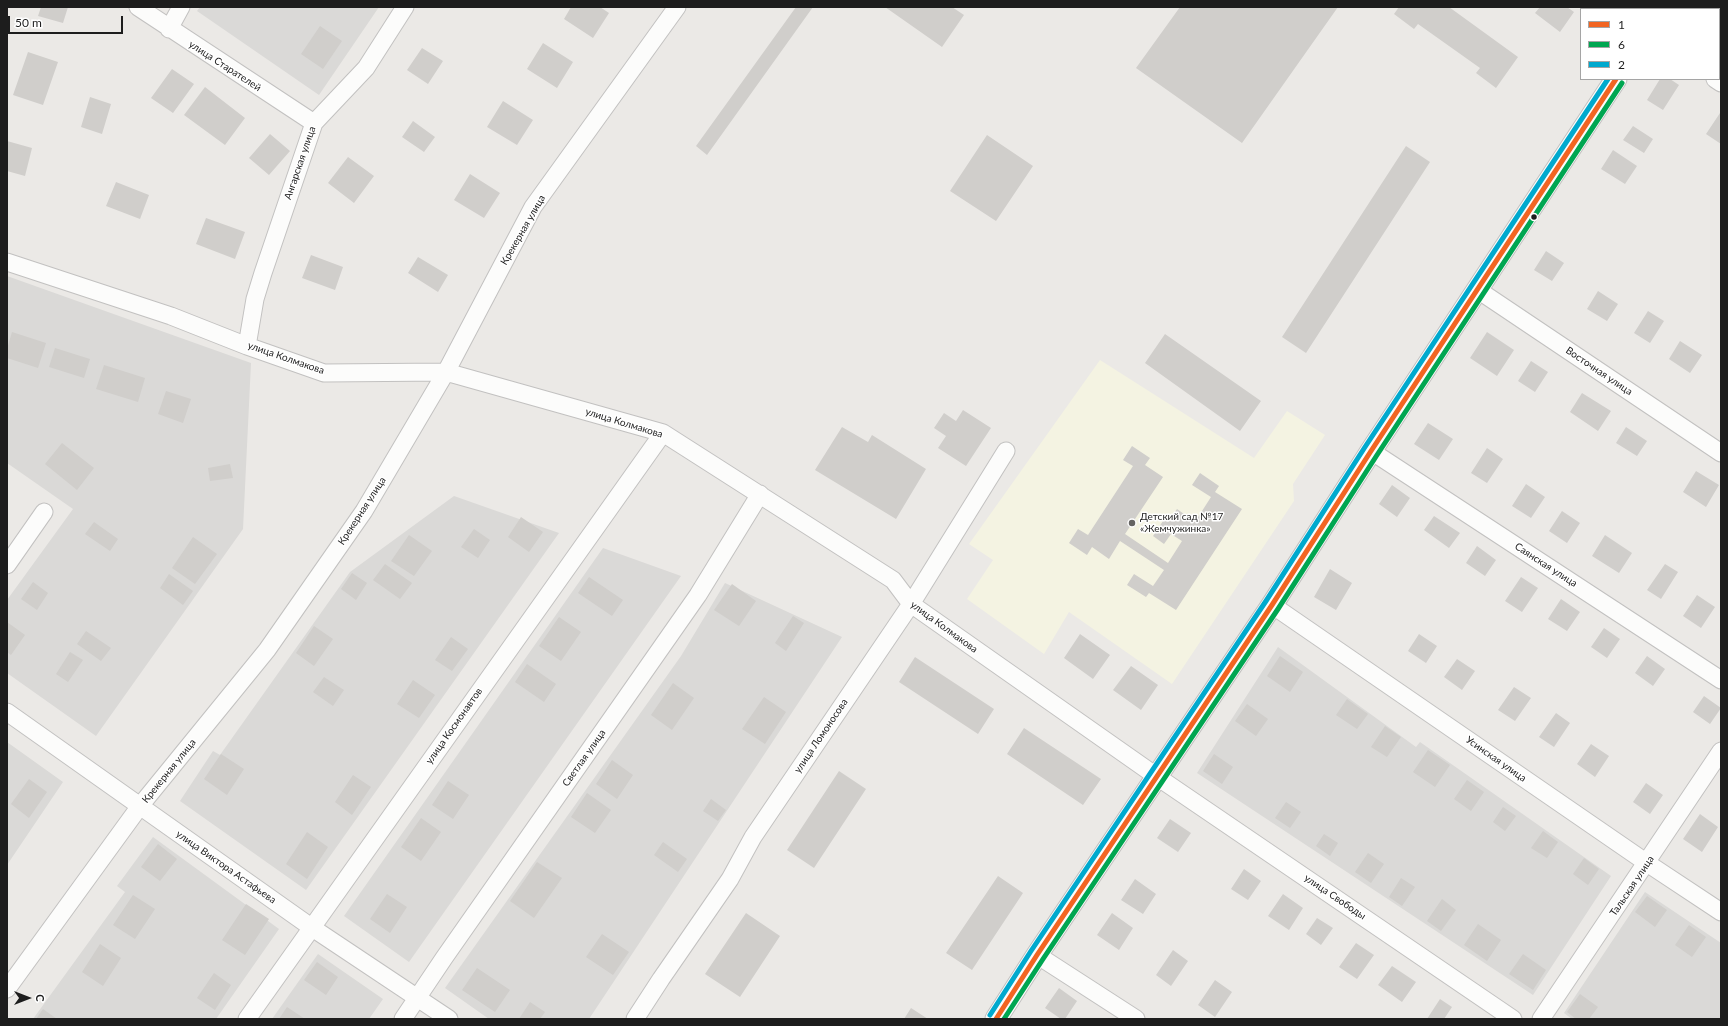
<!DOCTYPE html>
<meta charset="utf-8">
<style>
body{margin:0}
#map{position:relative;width:1728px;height:1026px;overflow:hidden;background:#ebe9e6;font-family:Lato,sans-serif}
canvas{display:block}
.frame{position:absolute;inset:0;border:8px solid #1d1d1d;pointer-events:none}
.legend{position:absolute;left:1580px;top:8px;width:140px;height:72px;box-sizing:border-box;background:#fff;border:1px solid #a5a5a5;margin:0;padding:5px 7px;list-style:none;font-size:12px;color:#1d1d1d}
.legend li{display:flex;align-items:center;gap:8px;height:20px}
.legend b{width:20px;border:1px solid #a5a5a5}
.north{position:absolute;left:8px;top:978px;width:40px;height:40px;-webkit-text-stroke:3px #fff;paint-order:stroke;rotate:90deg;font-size:11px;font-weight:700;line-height:16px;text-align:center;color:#1d1d1d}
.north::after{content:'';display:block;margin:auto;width:14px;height:18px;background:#1d1d1d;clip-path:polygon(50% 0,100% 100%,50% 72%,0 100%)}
.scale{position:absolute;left:8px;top:16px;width:115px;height:18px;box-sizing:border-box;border:2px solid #1d1d1d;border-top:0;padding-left:5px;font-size:12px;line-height:14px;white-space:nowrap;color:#1d1d1d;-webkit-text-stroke:3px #fff;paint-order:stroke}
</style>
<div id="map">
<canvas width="1728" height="1026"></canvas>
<div class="frame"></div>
<ul class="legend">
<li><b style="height:5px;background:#f26522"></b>1</li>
<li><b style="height:5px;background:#00a651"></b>6</li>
<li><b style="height:5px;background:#00a9ce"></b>2</li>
</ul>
<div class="north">С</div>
<div class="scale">50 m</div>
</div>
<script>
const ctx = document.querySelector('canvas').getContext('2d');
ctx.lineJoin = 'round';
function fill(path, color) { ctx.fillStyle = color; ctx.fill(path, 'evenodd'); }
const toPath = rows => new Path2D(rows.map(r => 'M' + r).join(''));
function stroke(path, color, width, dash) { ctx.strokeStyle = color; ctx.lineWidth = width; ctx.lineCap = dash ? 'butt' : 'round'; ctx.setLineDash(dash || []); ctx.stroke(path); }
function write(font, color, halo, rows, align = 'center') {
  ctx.font = font + ' Lato,sans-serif'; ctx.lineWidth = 3; ctx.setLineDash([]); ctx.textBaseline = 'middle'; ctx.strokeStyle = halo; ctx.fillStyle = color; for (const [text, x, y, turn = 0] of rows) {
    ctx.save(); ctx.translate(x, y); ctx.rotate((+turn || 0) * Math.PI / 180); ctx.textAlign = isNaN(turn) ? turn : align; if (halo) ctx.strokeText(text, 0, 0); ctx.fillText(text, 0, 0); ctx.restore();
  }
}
fill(toPath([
 [200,7,379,7,319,95,197,11],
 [7,276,251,363,243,529,96,736,7,673,7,600,73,509,7,463],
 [454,496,559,533,306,890,180,801,213,751,220,755,350,572],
 [603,548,681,576,409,962,344,916],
 [725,583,842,637,589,1019,489,1019,445,988,681,656],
 [1278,647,1416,747,1420,742,1611,876,1533,995,1197,773],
 [7,742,63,782,7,865],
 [153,837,279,929,216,1019,33,1019,125,892,117,886],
 [1645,892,1721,943,1721,1019,1572,1019,1564,1013],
 [318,954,383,999,369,1019,272,1019]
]), '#dad9d7');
fill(toPath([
 [1100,360,1254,458,1287,411,1325,435,1293,484,1294,501,1172,684,1069,612,1044,654,967,599,993,560,969,544]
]), '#f4f3e2');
fill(toPath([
 [41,7,68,7,63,23,38,16],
 [571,7,600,7,609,13,593,38,564,19],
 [796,7,813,7,707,155,696,146],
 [885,7,952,7,964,15,942,47],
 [1180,7,1338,7,1242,143,1136,68],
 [1399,7,1449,7,1518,57,1496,88,1476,73,1480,68,1418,24,1414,29,1394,14],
 [1540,7,1567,7,1574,12,1560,32,1535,13],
 [320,26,342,41,323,69,301,54],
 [543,43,573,62,557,88,527,69],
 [422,48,443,61,428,84,407,70],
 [28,52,58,62,43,105,13,95],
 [172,69,194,84,173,113,151,98],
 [1660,79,1670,79,1679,85,1663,110,1647,100],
 [205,87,245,118,225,145,184,115],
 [90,97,111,104,102,134,81,127],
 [503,101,533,120,517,145,487,127],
 [1720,113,1721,114,1721,144,1706,134],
 [413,121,435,137,424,152,402,137],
 [1633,126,1653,139,1644,153,1623,140],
 [270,134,290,151,269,175,249,158],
 [987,135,1033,166,996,221,950,191],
 [7,141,32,148,25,176,7,171],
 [1406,146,1430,162,1306,353,1282,337],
 [1613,150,1637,166,1625,184,1601,169],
 [348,157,374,176,354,203,328,183],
 [470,174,500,193,484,218,454,200],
 [116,182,149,195,140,219,106,206],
 [206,218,245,232,235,259,196,244],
 [1546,251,1564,263,1552,281,1534,270],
 [311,255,343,267,335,290,302,278],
 [418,257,448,275,438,292,408,273],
 [1598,291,1618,304,1607,321,1587,309],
 [1648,311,1664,321,1650,343,1634,333],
 [12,332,46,343,38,368,7,358,7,349],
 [1487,332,1514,350,1497,376,1470,358],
 [1165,334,1261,401,1240,431,1145,363],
 [1680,341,1702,355,1690,373,1669,359],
 [55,348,90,359,84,378,49,367],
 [1531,361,1548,372,1535,392,1518,381],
 [104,365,145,378,138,402,96,389],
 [166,391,191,399,183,423,158,414],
 [1582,393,1611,411,1598,431,1570,412],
 [963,410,991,428,966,466,938,448,946,436,934,428,944,413,956,421],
 [1428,423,1453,439,1439,460,1414,444],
 [842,427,868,442,872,435,926,469,896,519,815,470],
 [1626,427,1647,441,1637,456,1616,443],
 [62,443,94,468,77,490,45,464],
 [1132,446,1150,458,1145,465,1163,477,1125,534,1168,563,1182,541,1171,534,1164,544,1153,536,1165,518,1169,521,1177,509,1195,522,1211,497,1192,485,1200,473,1219,486,1215,492,1242,509,1176,610,1149,593,1146,597,1127,585,1134,574,1153,586,1164,570,1120,541,1109,559,1092,547,1087,555,1069,543,1078,529,1088,535,1133,466,1123,460],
 [1487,448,1503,459,1487,483,1471,473],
 [230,464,233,478,210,481,208,468],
 [1696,471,1719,485,1706,507,1683,492],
 [1526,484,1545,497,1531,518,1512,506],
 [1392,485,1410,498,1397,517,1379,504],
 [1562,511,1580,523,1567,543,1549,531],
 [1434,516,1460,533,1449,548,1424,530],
 [521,517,543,532,529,552,508,537],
 [94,522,118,539,110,551,85,534],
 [474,529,490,540,478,558,461,547],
 [409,535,432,551,414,576,391,561],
 [1605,535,1632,553,1619,573,1592,556],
 [193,537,217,554,195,584,172,568],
 [1477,546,1496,560,1485,576,1466,563],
 [385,564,412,583,400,599,373,580],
 [1665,564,1678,572,1661,599,1647,590],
 [1330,569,1352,583,1336,610,1314,597],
 [352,573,367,583,356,600,341,589],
 [169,574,193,591,183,605,160,588],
 [589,577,623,600,612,616,578,593],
 [1521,577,1538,588,1522,612,1505,601],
 [33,582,48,593,37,610,21,599],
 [732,584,756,601,739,626,714,610],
 [1697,595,1715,607,1701,628,1683,616],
 [1561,599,1580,612,1567,631,1548,619],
 [793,616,804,623,786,651,775,643],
 [559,617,581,632,561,661,539,646],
 [7,622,25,635,11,655,7,652],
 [314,626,333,639,314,666,296,653],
 [1604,628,1620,639,1607,658,1591,647],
 [86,631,111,648,101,661,77,644],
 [1080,634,1110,655,1093,679,1064,658],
 [1419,634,1437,646,1426,663,1408,651],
 [451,637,468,649,452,671,435,660],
 [70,652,83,660,68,682,56,674],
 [1280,656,1303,672,1290,692,1267,676],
 [1647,656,1665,669,1653,686,1635,673],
 [915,657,994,709,978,734,899,682],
 [1457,659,1475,671,1462,690,1444,677],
 [527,664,556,684,544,702,515,682],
 [1131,666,1158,685,1141,710,1113,690],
 [324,677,344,690,333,706,313,692],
 [413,680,435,695,419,718,397,704],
 [673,683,694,698,672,730,651,715],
 [1514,687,1531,698,1515,721,1498,710],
 [1704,696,1721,708,1710,724,1693,712],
 [764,697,786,712,765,744,742,729],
 [1347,699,1368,714,1357,729,1336,715],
 [1247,704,1268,719,1256,736,1235,721],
 [1556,713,1570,723,1554,747,1539,737],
 [1385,726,1401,737,1387,757,1371,747],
 [1024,728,1101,779,1083,805,1007,754],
 [1591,744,1609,756,1595,777,1577,764],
 [1428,750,1450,765,1435,787,1413,772],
 [221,754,244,769,227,795,204,779],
 [1214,754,1233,767,1222,784,1203,771],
 [612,760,633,775,617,799,596,784],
 [839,771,866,789,814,868,787,850],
 [353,775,371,787,352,815,335,802],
 [29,779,47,792,29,818,11,804],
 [1467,780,1484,792,1471,811,1454,799],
 [448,781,469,795,453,819,432,805],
 [1646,783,1663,795,1650,814,1633,802],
 [587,793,611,810,595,833,571,817],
 [711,799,726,810,718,821,703,811],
 [1286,802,1301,812,1290,828,1275,818],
 [1503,807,1516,816,1505,831,1493,822],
 [1700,814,1718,827,1702,852,1683,839],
 [421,818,441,832,421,861,401,847],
 [1170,819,1191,833,1178,852,1157,838],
 [1543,831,1558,842,1547,858,1531,848],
 [307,832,328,847,307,879,286,864],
 [1324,834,1338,843,1330,856,1316,846],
 [663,842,687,859,678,872,654,855],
 [158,844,177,859,160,881,141,867],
 [1368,853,1384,864,1371,883,1355,872],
 [1584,858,1599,869,1588,885,1573,874],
 [537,862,562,878,534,918,510,901],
 [1244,869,1261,881,1248,900,1231,889],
 [998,876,1023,893,972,970,946,953],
 [1401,878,1415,887,1402,906,1389,897],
 [1135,879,1156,894,1143,914,1121,900],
 [387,894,407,907,390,933,370,919],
 [1283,894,1303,908,1289,930,1268,916],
 [133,895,155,909,135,939,113,925],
 [1647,896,1667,910,1655,927,1635,912],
 [1442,899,1456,910,1441,931,1427,921],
 [246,904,269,919,245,955,222,940],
 [746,913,780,936,740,997,705,974],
 [1112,913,1133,928,1119,950,1097,935],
 [1317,918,1333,928,1321,945,1306,934],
 [1478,924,1501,940,1487,961,1464,945],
 [1689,925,1706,937,1692,957,1675,945],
 [602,934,629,952,613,975,586,957],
 [1356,943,1374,955,1357,979,1339,967],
 [100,944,121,958,103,986,82,972],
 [1173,950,1188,961,1171,986,1156,975],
 [1523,954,1546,970,1533,990,1509,974],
 [317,962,338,977,326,995,304,980],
 [1392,966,1416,982,1402,1002,1378,985],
 [477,968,510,990,495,1012,462,990],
 [214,973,231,985,215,1010,197,998],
 [1215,980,1232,992,1215,1017,1198,1005],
 [1059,988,1077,1001,1065,1019,1061,1019,1045,1008],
 [1580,994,1598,1007,1589,1019,1576,1019,1567,1012],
 [1440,999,1452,1007,1444,1019,1427,1019],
 [530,1002,545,1012,540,1019,519,1019],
 [287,1007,305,1019,279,1019],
 [911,1008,928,1019,904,1019],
 [43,1009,57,1019,36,1019]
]), '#d0cecb');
const minor = toPath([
 [138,7,314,123],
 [169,29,181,7],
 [1715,79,1721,83],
 [7,262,171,316,247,346,324,373,446,372,663,433,893,580,911,604,1156,776,1513,1019],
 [1478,290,1721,453],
 [247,346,255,299,263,273,314,123,366,68,405,7],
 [1371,451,1721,680],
 [7,565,44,512],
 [1272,605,1647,863,1721,912],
 [7,712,311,927,449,1019],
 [1037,955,1136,1019],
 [7,989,140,806,267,650,364,511,446,372,533,207,677,7],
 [247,1019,663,433],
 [403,1019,444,958,698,595,760,494],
 [635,1019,661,979,730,879,753,837,911,604,1006,451],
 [1541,1019,1721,751]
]);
const tertiary = toPath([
 [1662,9,1663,7],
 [996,1019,1037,955,1272,605,1371,451,1616,79]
]);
stroke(minor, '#c2c1c0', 19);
stroke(tertiary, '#c2c1c0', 23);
stroke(minor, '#fcfcfb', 17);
stroke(tertiary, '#fcfcfb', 21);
stroke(toPath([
 [996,1019,1037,955,1272,605,1371,451,1616,79]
]), '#f26522', 5);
stroke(toPath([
 [1004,1019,1043,959,1278,609,1377,455,1622,83]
]), '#00a651', 5);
stroke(toPath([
 [990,1015,1031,951,1266,601,1365,447,1608,79]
]), '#00a9ce', 5);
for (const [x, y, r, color] of [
 [1534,217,3.5,"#1d1d1d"],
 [1132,523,4,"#656463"]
]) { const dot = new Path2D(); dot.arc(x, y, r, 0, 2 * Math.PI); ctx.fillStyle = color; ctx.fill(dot); stroke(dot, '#fff', 1.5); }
write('10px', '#1d1d1d', '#fff', [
 ["улица Старателей",225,66,33],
 ["Ангарская улица",300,163,-71],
 ["Крекерная улица",523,230,-60],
 ["улица Колмакова",286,358,19],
 ["Восточная улица",1599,371,34],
 ["улица Колмакова",624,423,17],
 ["Крекерная улица",362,511,-57],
 ["Саянская улица",1546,565,33],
 ["улица Колмакова",944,627,36],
 ["улица Космонавтов",454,726,-55],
 ["улица Ломоносова",821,736,-56],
 ["Светлая улица",584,758,-55],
 ["Усинская улица",1496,759,35],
 ["Крекерная улица",169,771,-51],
 ["улица Виктора Астафьева",226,867,35],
 ["Тальская улица",1632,886,-56],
 ["улица Свободы",1335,897,34]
]);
write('10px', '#1d1d1d', '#fff', [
 ["Детский сад №17",1140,517],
 ["«Жемчужинка»",1140,529]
], 'left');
</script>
